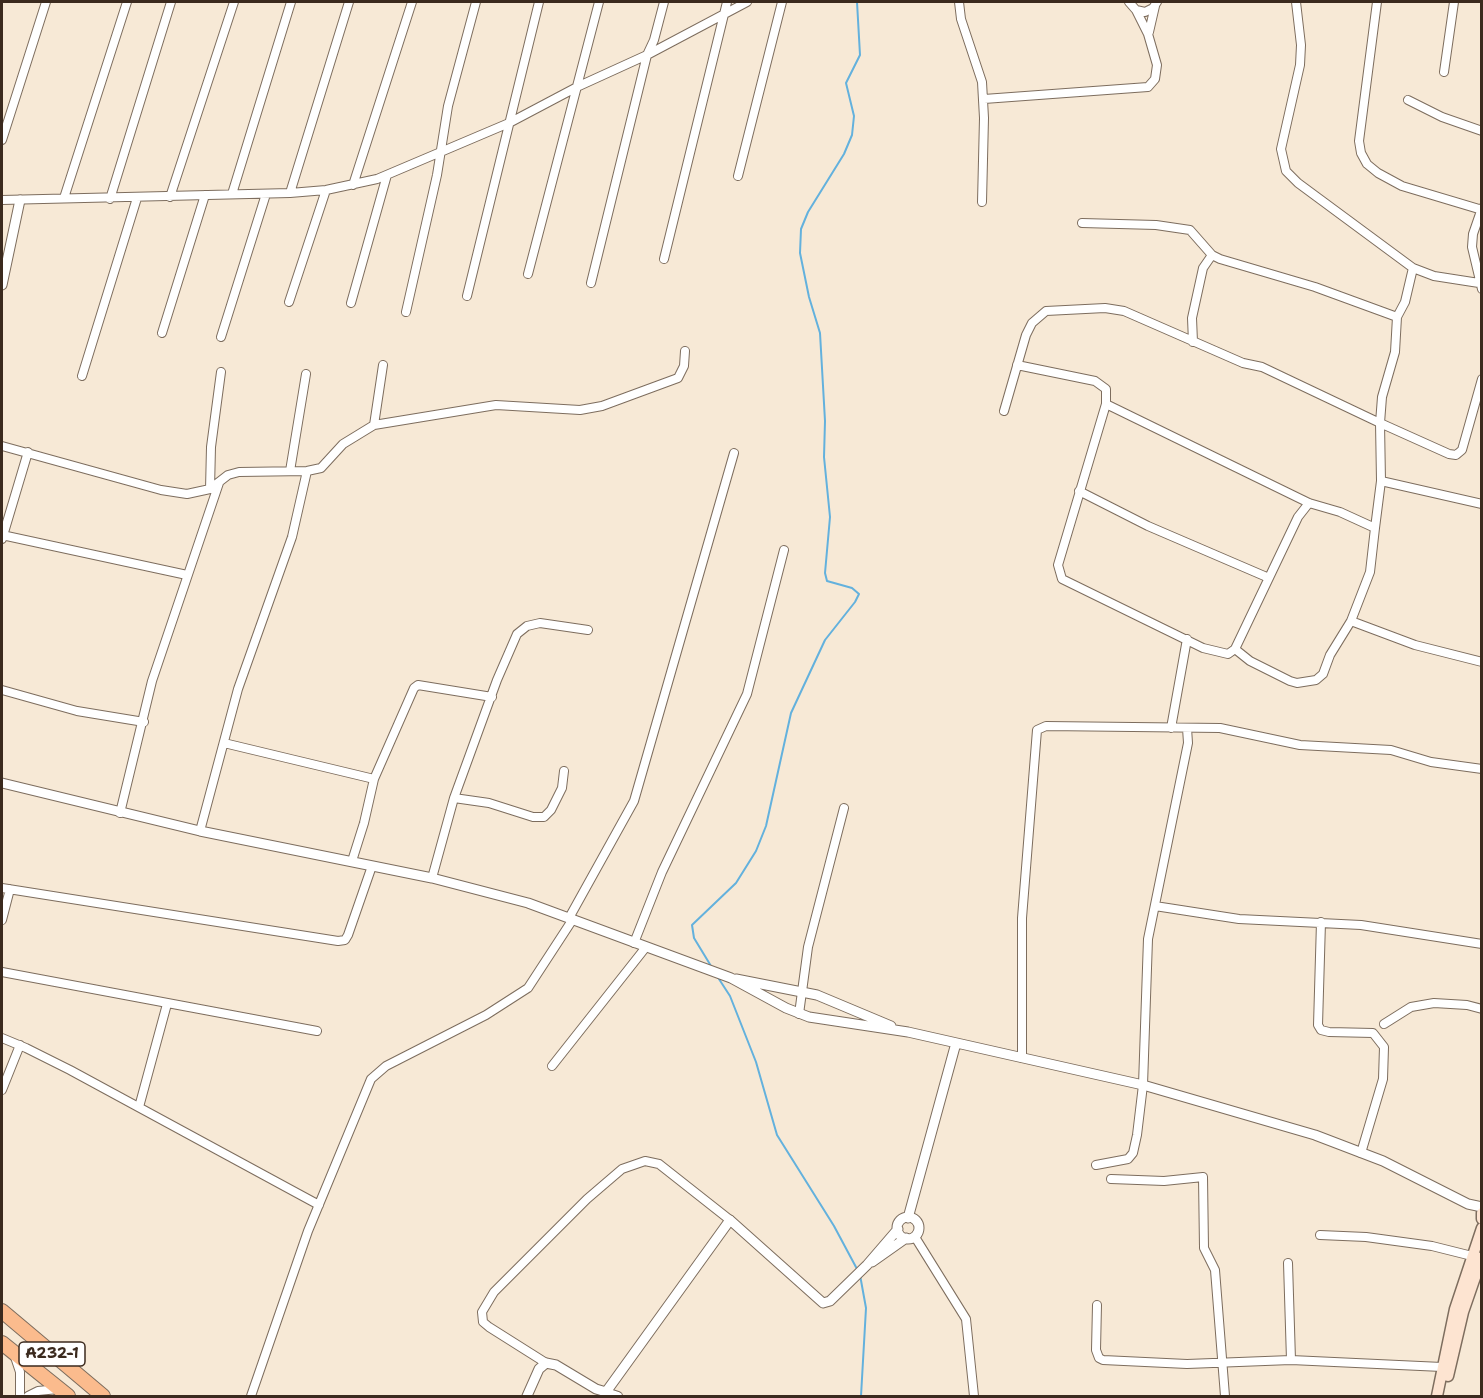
<!DOCTYPE html>
<style>
body{margin:0}
#map{position:relative;width:1483px;height:1398px;overflow:hidden;background:#f7e9d6;font-family:"Shantell Sans",sans-serif}
canvas{display:block}
.frame{position:absolute;inset:0;border:3px solid #3b2a1e;pointer-events:none}
</style>
<div id="map">
<canvas width="1483" height="1398"></canvas>
<div class="frame"></div>
</div>
<script>
const ctx = document.querySelector('canvas').getContext('2d');
ctx.lineJoin = 'round';
const toPath = rows => new Path2D(rows.map(r => 'M' + r).join(''));
function stroke(path, color, width, dash) { ctx.strokeStyle = color; ctx.lineWidth = width; ctx.lineCap = dash ? 'butt' : 'round'; ctx.setLineDash(dash || []); ctx.stroke(path); }
function write(font, color, halo, rows, align = 'center') {
  ctx.font = font + ' "Shantell Sans",sans-serif'; ctx.lineWidth = 4.5; ctx.setLineDash([]); ctx.textBaseline = 'middle'; ctx.strokeStyle = halo; ctx.fillStyle = color; for (const [text, x, y, turn = 0] of rows) {
    ctx.save(); ctx.translate(x, y); ctx.rotate((+turn || 0) * Math.PI / 180); ctx.textAlign = isNaN(turn) ? turn : align; if (halo) ctx.strokeText(text, 0, 0); ctx.fillText(text, 0, 0); ctx.restore();
  }
}
stroke(toPath([
 [711,966,694,938,692,925,736,883,756,851,766,826,791,713,825,640,855,602,859,594,852,588,827,581,825,573,830,517,824,457,825,421,820,333,809,297,800,253,801,229,808,212,844,154,852,135,854,116,846,83,860,55,857,2],
 [717,976,730,996,756,1062,777,1135,834,1226,857,1269],
 [860,1275,866,1308,861,1396]
]), '#63b1dd', 2);
const minor = toPath([
 [959,2,961,19,982,82,984,118,982,202],
 [1129,2,1136,10,1145,12,1153,8,1157,2],
 [1296,2,1301,45,1300,65,1281,149,1286,171,1298,183,1413,268,1434,276,1479,283],
 [1377,2,1359,141,1361,153,1367,164,1378,173,1402,186,1482,210],
 [1149,32,1155,6],
 [1444,72,1454,2],
 [984,99,1148,87,1155,79,1157,65,1148,34,1136,10],
 [1408,100,1442,117,1482,131],
 [2,140,46,2],
 [738,176,782,2],
 [353,185,412,2],
 [290,193,349,2],
 [232,194,291,2],
 [170,197,234,2],
 [64,198,127,2],
 [110,199,171,2],
 [2,200,290,193,326,190,377,179,509,123,579,86,647,55,747,2],
 [1482,208,1473,234,1472,247,1482,289],
 [1082,223,1156,225,1190,230,1212,255,1220,259,1315,287,1397,317,1395,352,1382,397,1380,423,1449,454,1456,455,1462,450,1482,379],
 [664,259,727,2],
 [528,274,599,2],
 [591,283,647,55,654,40,664,2],
 [467,296,539,2],
 [289,302,326,190],
 [351,303,387,175],
 [406,312,437,175,448,106,476,2],
 [1397,317,1405,302,1413,268],
 [162,333,205,195],
 [221,337,266,194],
 [1193,342,1192,318,1203,268,1212,255],
 [1017,365,1095,381,1106,389,1106,404,1058,565,1062,579,1203,648,1228,654,1235,649,1298,517,1309,503],
 [82,376,137,198],
 [1106,404,1309,503,1340,512,1375,528,1370,572,1351,621],
 [1004,411,1026,335,1032,323,1046,311,1105,308,1124,311,1243,363,1262,367,1380,423,1381,481,1375,528],
 [374,425,383,365],
 [2,446,161,490,187,494,210,489,228,475,239,472,307,471,321,468,343,444,374,425,496,405,580,410,602,406,678,378,684,366,685,351],
 [290,471,306,374],
 [1381,481,1482,504],
 [210,489,211,447,221,372],
 [1079,491,1148,526,1269,578],
 [2,535,187,575],
 [2,539,28,452],
 [1235,649,1250,661,1290,681,1297,683,1316,680,1323,674,1330,655,1351,621,1415,645,1482,662],
 [2,690,77,711,144,722],
 [1171,728,1187,639],
 [224,743,374,779,364,823,352,861],
 [374,779,414,688,418,685,492,697],
 [454,798,489,803,533,817,544,817,551,810,562,788,564,771],
 [120,813,152,681,219,483],
 [200,831,238,689,292,537,307,471],
 [432,878,454,798,497,680,517,634,527,626,540,623,588,630],
 [2,888,338,941,345,940,348,935,372,866],
 [1155,906,1239,919,1361,925,1482,944],
 [569,918,634,801,734,453],
 [2,920,10,889],
 [1321,922,1318,1025,1321,1030,1329,1032,1373,1033,1384,1047,1383,1079,1361,1153],
 [634,943,662,872,747,694,784,550],
 [2,972,317,1031],
 [799,1014,808,947,844,808],
 [1384,1024,1411,1007,1434,1003,1467,1005,1482,1009],
 [2,1038,26,1048,70,1070,319,1205],
 [1022,1058,1022,918,1037,730,1046,726,1220,728,1300,745,1391,750,1431,762,1482,769],
 [552,1066,646,947],
 [2,1090,20,1045],
 [139,1107,167,1004],
 [1096,1165,1128,1159,1133,1153,1137,1135,1143,1085,1148,939,1188,743,1187,728],
 [1111,1179,1164,1181,1203,1177,1204,1248,1215,1270,1225,1396],
 [1320,1235,1366,1237,1432,1246,1472,1256],
 [915,1237,966,1319,974,1396],
 [1288,1263,1291,1360],
 [1097,1305,1096,1350,1099,1358,1103,1360,1187,1364,1291,1360,1442,1367],
 [15,1357,20,1372,20,1396],
 [546,1363,489,1327,483,1322,482,1312,494,1292,587,1199,622,1169,645,1161,659,1164,730,1220],
 [606,1392,618,1396],
 [28,1396,38,1391,58,1389],
 [251,1396,308,1231,371,1079,386,1066,486,1015,528,988,573,919]
]);
const tertiary = toPath([
 [2,285,20,200],
 [2,783,200,831,432,878,528,903,731,978,786,1008,809,1017,908,1032,1143,1085,1315,1135,1383,1161,1468,1204,1482,1207],
 [736,979,817,995,891,1026],
 '897 1228a11 11 0 1 1 22 0a11 11 0 1 1-22 0Z',
 [908,1218,956,1043],
 [872,1262,906,1238],
 [527,1396,539,1369,546,1363,556,1365,596,1389,606,1392,730,1220,823,1303,830,1301,867,1265,898,1229]
]);
const secondary = toPath([
 [1482,1213,1482,1219],
 [1448,1376,1463,1312,1482,1257],
 [1437,1396,1455,1309,1482,1228]
]);
const trunk = toPath([
 [2,1311,103,1396],
 [2,1343,68,1396]
]);
stroke(minor, '#7d6d5e', 10);
stroke(tertiary, '#7d6d5e', 11);
stroke(secondary, '#7d6d5e', 13);
stroke(trunk, '#7d6d5e', 16);
stroke(minor, '#fff', 8);
stroke(tertiary, '#fff', 9);
stroke(secondary, '#fde4d1', 10);
stroke(trunk, '#fbbb8d', 14);
for (const [x, y, w] of [
 [52,1354,66]
]) { const box = new Path2D(); box.roundRect(x - w / 2, y - 12, w, 24, 4.5); ctx.fillStyle = '#fff'; ctx.fill(box); stroke(box, '#3b2a1e', 1.5); }
write('bold 15px', '#3b2a1e', null, [
 ["A232-1",52,1354]
]);
</script>
